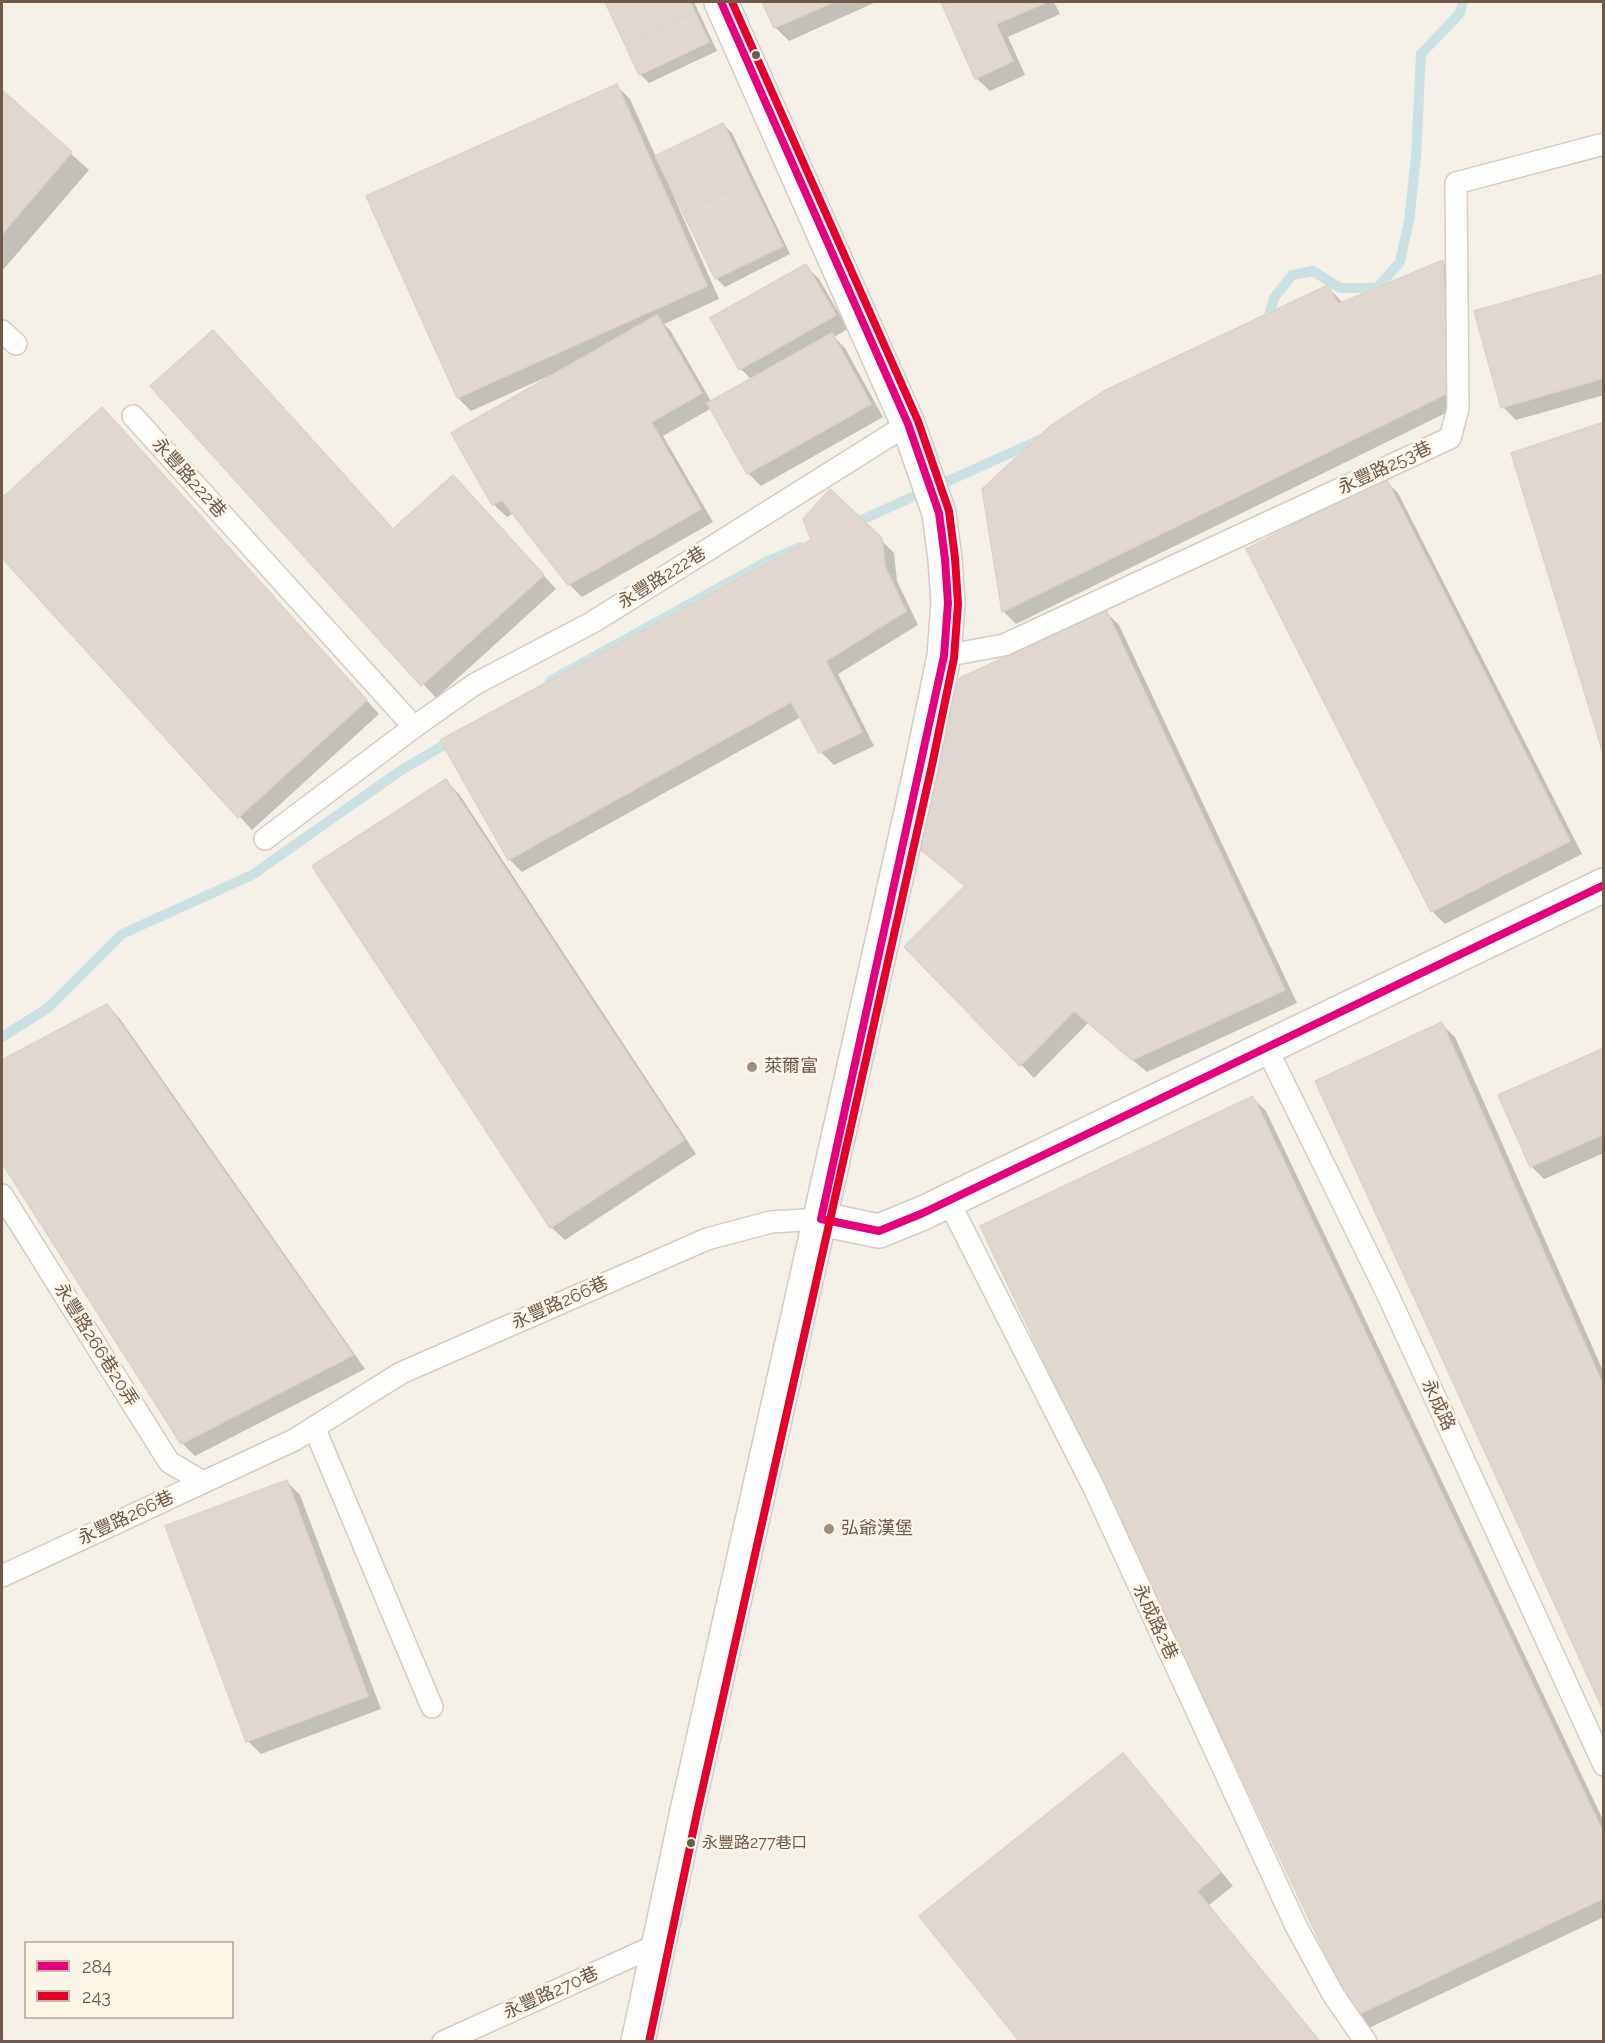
<!DOCTYPE html>
<meta charset="utf-8">
<style>
body{margin:0}
#map{position:relative;width:1605px;height:2043px;overflow:hidden;background:#f4f0e8;font-family:Raleway,sans-serif}
canvas{display:block}
.frame{position:absolute;inset:0;border:3px solid #6e594b;pointer-events:none}
.legend{position:absolute;left:24px;top:1941px;width:210px;height:78px;box-sizing:border-box;background:#fdf5e7;border:2px solid #c4b7a9;margin:0;padding:8px 10px;list-style:none;font-size:18px;color:#6e594b}
.legend li{display:flex;align-items:center;gap:12px;height:30px}
.legend b{width:30px;border:2px solid #c4b7a9}
</style>
<div id="map">
<canvas width="1605" height="2043"></canvas>
<div class="frame"></div>
<ul class="legend">
<li><b style="height:8px;background:#e5007d"></b>284</li>
<li><b style="height:8px;background:#e4002b"></b>243</li>
</ul>
</div>
<script>
const ctx = document.querySelector('canvas').getContext('2d');
ctx.lineJoin = 'round';
function fill(path, color) { ctx.fillStyle = color; ctx.fill(path, 'evenodd'); }
const toPath = rows => new Path2D(rows.map(r => 'M' + r).join(''));
function stroke(path, color, width, dash) { ctx.strokeStyle = color; ctx.lineWidth = width; ctx.lineCap = dash ? 'butt' : 'round'; ctx.setLineDash(dash || []); ctx.stroke(path); }
function write(font, color, halo, rows, align = 'center') {
  ctx.font = font + ' Raleway,"Noto Sans TC",sans-serif'; ctx.lineWidth = 5; ctx.setLineDash([]); ctx.textBaseline = 'middle'; ctx.strokeStyle = halo; ctx.fillStyle = color; for (const [text, x, y, turn = 0] of rows) {
    ctx.save(); ctx.translate(x, y); ctx.rotate((+turn || 0) * Math.PI / 180); ctx.textAlign = isNaN(turn) ? turn : align; if (halo) ctx.strokeText(text, 0, 0); ctx.fillText(text, 0, 0); ctx.restore();
  }
}
fill(toPath([
 [606,2,694,2,717,51,649,83,640,74],
 [764,2,876,2,789,41,776,28],
 [942,2,1054,2,1060,14,1008,37,1025,75,990,91,976,78],
 [616,85,630,99,656,157,723,124,732,133,790,254,725,287,716,278,676,195,674,197,719,299,664,324,670,330,712,403,752,380,741,369,806,266,819,279,848,329,834,337,845,348,883,417,761,486,748,473,712,408,663,436,713,522,582,597,569,584,514,513,507,517,493,504,552,377,551,375,471,411,458,398],
 [2,92,89,170,2,271],
 [1443,262,1456,275,1460,406,1016,624,1003,611,1328,287,1343,303],
 [1604,276,1604,395,1516,420,1503,407],
 [153,386,393,531,466,490,556,589,436,698],
 [102,409,379,714,252,830,2,555,2,500],
 [1385,480,1398,493,1582,854,1445,924,1432,911],
 [881,540,894,553,897,581,918,625,838,674,874,746,834,765,821,752,801,717,522,872,509,859],
 [1106,612,1119,625,1297,1003,1147,1072,1088,1023,1034,1078,906,947,965,887,917,845],
 [446,781,459,794,696,1154,565,1240,551,1227],
 [107,1005,120,1019,365,1369,195,1456,182,1443,2,1161,2,1062],
 [1441,1024,1455,1037,1604,1373,1604,1708],
 [1604,1050,1604,1153,1544,1179,1531,1166],
 [1253,1098,1266,1111,1604,1822,1604,1917,1369,2028,1356,2015],
 [286,1481,300,1495,381,1709,261,1754,248,1741],
 [1123,1755,1136,1768,1233,1886,1209,1905,1321,2042,1022,2042]
]), '#0003');
stroke(toPath([
 [1266,326,1274,298,1292,275,1313,271,1340,288,1377,288,1400,262,1409,221,1416,157,1421,54,1460,13,1463,2],
 [850,525,1044,438],
 [550,681,768,561,800,547],
 [2,1037,48,1008,122,934,252,875,400,771,454,739]
]), '#cbe1e3', 10);
const building = toPath([
 [605,2,690,2,695,12,625,45,605,2],
 [762,2,834,2,774,28,762,2],
 [941,2,1047,2,996,24,1013,61,975,79,941,2],
 [695,12,709,42,639,75,625,45,695,12],
 [617,84,707,286,457,398,366,196,617,84],
 [2,90,72,152,2,234,2,90],
 [723,123,751,181,683,213,655,156,723,123],
 [751,181,783,246,715,279,683,213,751,181],
 [1443,260,1448,393,1002,612,982,489,1050,426,1106,390,1328,285,1338,304,1443,260],
 [806,264,836,315,739,370,710,318,806,264],
 [1604,274,1604,378,1501,408,1474,311,1604,274],
 [657,315,702,393,651,422,701,509,568,585,502,500,492,505,451,433,657,315],
 [213,330,393,529,453,475,544,575,421,686,150,386,213,330],
 [832,333,871,404,747,474,707,403,832,333],
 [102,407,367,700,238,818,2,558,2,498,102,407],
 [1604,422,1604,756,1511,453,1604,422],
 [1386,478,1570,841,1431,912,1246,549,1386,478],
 [830,489,882,538,885,567,906,611,826,661,862,732,819,753,791,702,508,860,440,740,811,540,803,519,830,489],
 [1106,610,1285,990,1132,1060,1074,1011,1020,1066,904,947,965,886,915,845,947,684,1106,610],
 [446,779,684,1140,550,1228,312,866,446,779],
 [107,1004,353,1355,181,1444,2,1163,2,1060,107,1004],
 [1442,1022,1604,1387,1604,1712,1315,1081,1442,1022],
 [1604,1048,1604,1134,1530,1167,1498,1095,1604,1048],
 [1253,1096,1604,1834,1604,1898,1355,2016,980,1226,1253,1096],
 [287,1480,368,1696,246,1742,165,1526,287,1480],
 [1123,1753,1221,1872,1197,1891,1320,2042,1020,2042,919,1916,1123,1753]
]);
fill(building, '#e0d8d0');
stroke(building, '#dcd3ca', 1.5);
const lane = toPath([
 [2,331,16,344],
 [133,416,414,727],
 [944,656,1004,645,1450,438,1458,409,1456,183,1604,144],
 [265,839,414,727,475,684,593,622,908,424],
 [1266,1047,1387,1293,1604,1765],
 [2,1195,169,1462,203,1482],
 [948,1200,1094,1488,1296,1926,1334,1996,1366,2042],
 [314,1427,432,1707],
 [2,1576,294,1440,401,1373,707,1239,771,1222,821,1219],
 [443,2042,659,1944]
]);
const street = toPath([
 [821,1219,879,1231,923,1213,1604,885]
]);
const secondary = toPath([
 [638,2042,687,1811,922,763,944,656,948,603,945,559,939,513,908,424,721,2]
]);
stroke(lane, '#d3cdc6', 24);
stroke(street, '#d3cdc6', 36);
stroke(secondary, '#d2ccc4', 36);
stroke(lane, '#fdfdfc', 21);
stroke(street, '#fdfdfc', 33);
stroke(secondary, '#fdfdfc', 33);
stroke(toPath([
 [721,2,908,424,939,513,945,559,948,603,944,656,821,1219],
 [821,1219,879,1231,923,1213,1604,885]
]), '#e5007d', 8);
stroke(toPath([
 [649,2042,697,1813,932,765,954,658,958,604,955,558,949,511,918,421,732,2]
]), '#e4002b', 8);
for (const [x, y, r, color] of [
 [756,55,5,"#6e594b"],
 [752,1067,6,"#9d8e82"],
 [829,1529,6,"#9d8e82"],
 [691,1843,5,"#6e594b"]
]) { const dot = new Path2D(); dot.arc(x, y, r, 0, 2 * Math.PI); ctx.fillStyle = color; ctx.fill(dot); stroke(dot, '#fdf5e7', 2); }
write('16px', '#6e594b', '#fdf5e7', [
 ["永豐路277巷口",702,1843]
], 'left');
write('18px', '#6e594b', '#fdf5e7', [
 ["永豐路253巷",1385,468,-25],
 ["永豐路222巷",189,478,48],
 ["永豐路222巷",662,578,-32],
 ["永豐路266巷",560,1303,-24],
 ["永豐路266巷20弄",96,1345,58],
 ["永成路",1438,1405,65],
 ["永豐路266巷",126,1518,-25],
 ["永成路2巷",1155,1622,65],
 ["永豐路270巷",551,1993,-24]
]);
write('18px', '#6e594b', '#fdf5e7', [
 ["萊爾富",764,1067],
 ["弘爺漢堡",841,1529]
], 'left');
</script>
